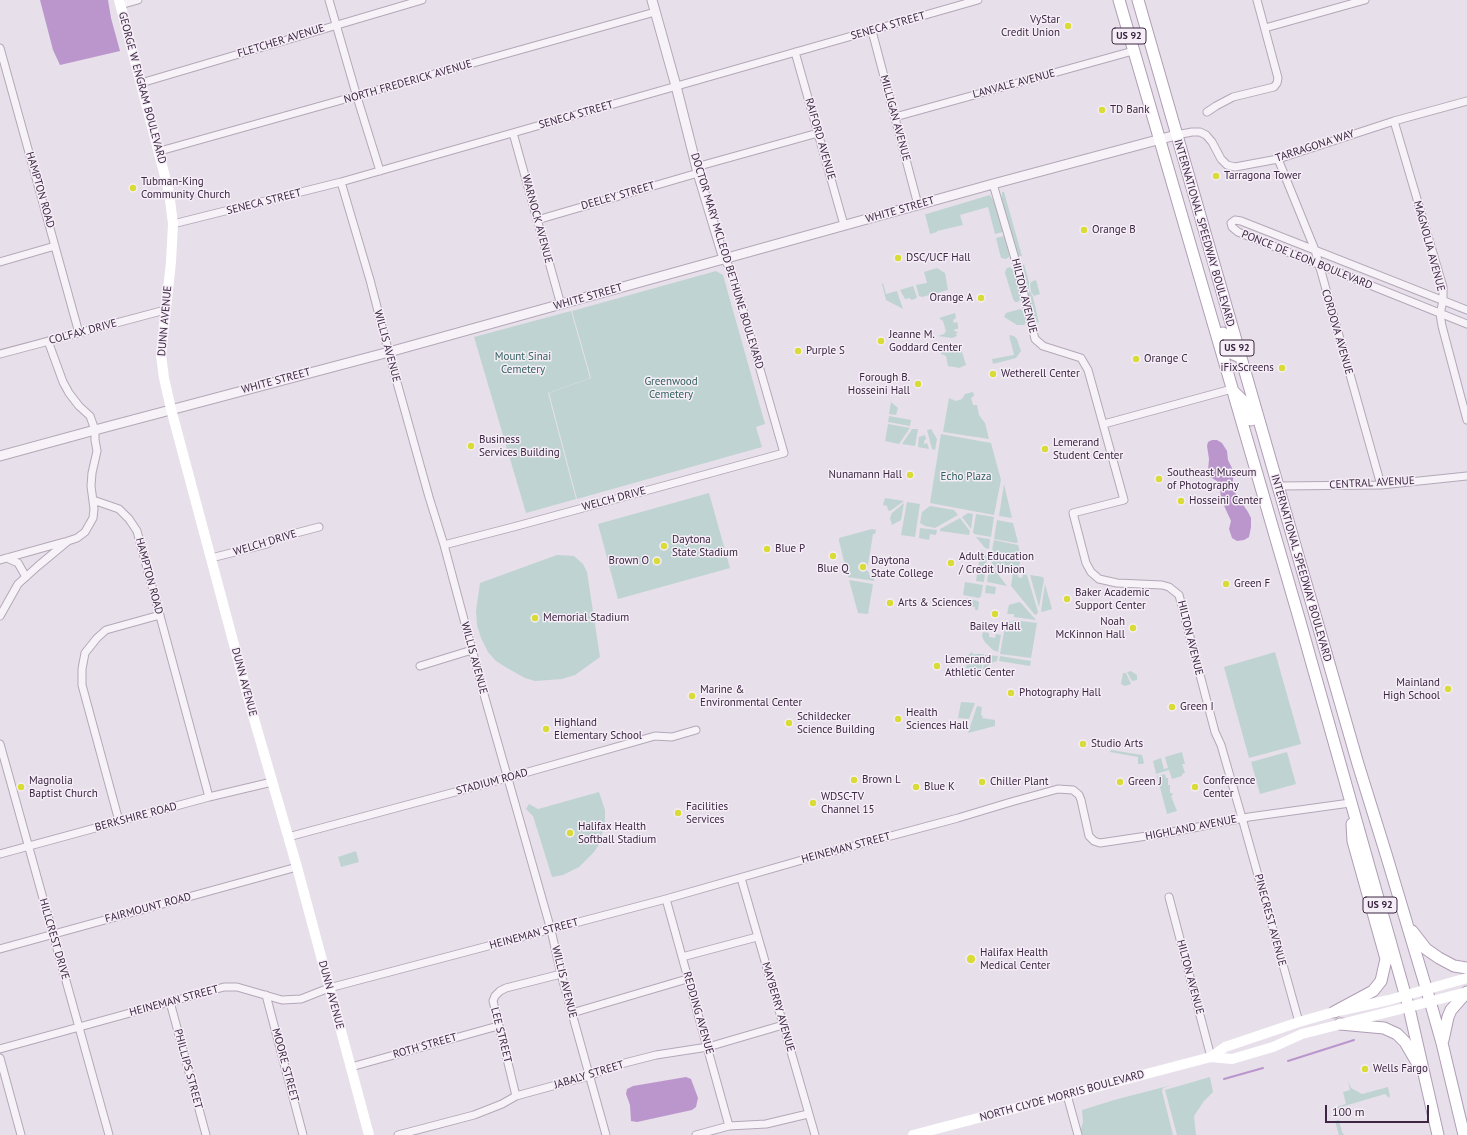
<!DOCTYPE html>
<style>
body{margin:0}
#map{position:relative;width:1467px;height:1135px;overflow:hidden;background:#e7dfea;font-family:"PT Sans",sans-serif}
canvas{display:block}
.scale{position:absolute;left:1325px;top:1105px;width:104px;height:18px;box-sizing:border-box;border:2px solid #3c2642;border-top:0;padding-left:5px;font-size:12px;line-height:14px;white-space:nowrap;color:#3c2642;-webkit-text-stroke:3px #f5eef7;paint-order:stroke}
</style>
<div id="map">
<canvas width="1467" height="1135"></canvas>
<div class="scale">100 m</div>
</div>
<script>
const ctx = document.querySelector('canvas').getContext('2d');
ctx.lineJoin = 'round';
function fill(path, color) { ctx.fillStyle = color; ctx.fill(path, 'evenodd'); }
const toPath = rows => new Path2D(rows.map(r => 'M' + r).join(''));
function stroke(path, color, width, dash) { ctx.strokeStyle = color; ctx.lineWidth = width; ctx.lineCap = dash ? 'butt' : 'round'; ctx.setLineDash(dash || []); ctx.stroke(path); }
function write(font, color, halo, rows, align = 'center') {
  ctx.font = font + ' "PT Sans",sans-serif'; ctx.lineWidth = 3; ctx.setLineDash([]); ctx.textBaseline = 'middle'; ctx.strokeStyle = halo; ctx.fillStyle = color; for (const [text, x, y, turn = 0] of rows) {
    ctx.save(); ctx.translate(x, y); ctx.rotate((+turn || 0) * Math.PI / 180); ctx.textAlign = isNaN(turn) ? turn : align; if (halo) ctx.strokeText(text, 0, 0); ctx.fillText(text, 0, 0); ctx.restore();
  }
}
fill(toPath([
 [1002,192,1004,192,1022,256,1018,256,1002,200],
 [990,195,993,200,994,200,1003,232,995,234,988,207,960,215,963,225,937,231,937,232,930,234,925,214,927,214,933,212],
 [1004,236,1009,254,1009,257,1006,259,1001,258,996,238],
 [1024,264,1029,282,1029,290,1033,297,1039,323,1034,321,1021,267],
 [1009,267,1014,270,1020,299,1018,302,1015,302,1013,299,1005,273,1006,269],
 [937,268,945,273,948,290,922,297,919,296,916,285,927,283,924,272],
 [716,271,723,275,765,424,756,427,762,447,577,499,549,393,591,378,572,311],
 [1036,280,1040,294,1034,296,1031,292,1030,285,1031,282],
 [883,283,886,294,897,291,903,309,886,300,882,284],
 [913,286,917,297,915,299,911,300,910,298,905,299,900,290],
 [1020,309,1023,311,1026,322,1024,325,1017,325,1004,317,1006,313],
 [571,311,590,378,548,393,576,499,526,513,474,337],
 [955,313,956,318,953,320,954,323,957,322,958,325,958,329,955,329,954,331,958,332,956,334,957,336,952,338,938,336,944,334,946,331,943,321,939,318],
 [1009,335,1014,336,1017,339,1021,351,1016,358,993,364,992,359,1014,355],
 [941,344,951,345,959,348,962,352,966,365,961,367,960,368,948,366,946,356,941,354,942,347,939,345],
 [973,392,974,396,971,398,973,405,977,405,979,415,985,423,989,439,943,432,949,398,956,401,962,399,965,394],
 [891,402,898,408,896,415,889,414],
 [889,416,911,420,910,426,888,422],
 [888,424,910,428,899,444,885,441],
 [912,429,918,429,915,446,902,444],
 [931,429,937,439,935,450,932,449,927,430],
 [941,434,991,443,1001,480,994,515,930,503],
 [925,435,926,439,924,441,924,444,927,443,929,449,918,447,919,437],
 [1004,484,1012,518,999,516],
 [709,493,730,568,618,599,598,524],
 [885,498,904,501,890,511,888,510,887,506,883,505],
 [907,502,920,504,915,537,901,535],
 [904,503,901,520,892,525,890,518,892,513],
 [930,506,954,510,958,515,935,528,925,526,920,523,922,512],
 [968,513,973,514,971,529,962,517],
 [976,514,994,517,991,537,974,534,973,532],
 [960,518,970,531,969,535,940,531,940,529],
 [997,520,1013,523,1018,542,1016,543,994,539],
 [920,528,937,530,936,535,930,534,929,540,919,538],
 [872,529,876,530,876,531,875,534,873,534,867,571,869,572,869,575,875,576,874,581,848,577,839,541,839,538],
 [976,537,990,539,989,549,985,548],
 [994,540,1018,545,1021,555,1019,568,1014,568,1014,571,995,568,990,560],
 [981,550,984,551,987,558,984,582,976,581],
 [557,555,574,556,583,564,587,572,600,657,575,675,562,679,535,681,525,678,507,668,496,661,488,652,481,638,477,625,476,611,480,583],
 [989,569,994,569,1007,586,987,582],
 [1013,572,1018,573,1018,577,1022,578,1023,574,1027,575,1038,612,1037,614,1035,615,1011,586],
 [1030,575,1043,577,1044,580,1039,607],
 [849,580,873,584,868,614,858,613],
 [965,582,983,585,981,596,979,598,963,595],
 [1045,584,1052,609,1042,612,1041,611],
 [986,585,996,587,995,594,985,593],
 [965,598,978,601,979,603,978,610,975,610,975,607,964,606],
 [1019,602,1021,603,1036,620,1014,617,1014,614,1007,614,1009,605],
 [1014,620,1037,623,1031,658,1000,654,1006,621,1013,622],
 [983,632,989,633,989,637,995,638,996,634,1001,635,998,652,993,650,984,641,982,636],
 [972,652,973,654,984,654,980,677,965,674,968,655],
 [1275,652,1301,744,1249,758,1224,667],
 [985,655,998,656,997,661,991,663,985,669,983,669],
 [1000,656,1031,661,1030,666,999,661],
 [1131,671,1137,675,1137,680,1132,681,1127,672],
 [1123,673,1126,673,1131,684,1125,686,1121,684],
 [961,702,975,703,969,719,958,718],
 [977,706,982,707,981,715,983,716,982,718,995,720,995,726,968,733],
 [1111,750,1142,755,1144,763,1142,764,1138,764,1138,757,1110,752],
 [1182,752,1185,764,1182,764,1185,773,1182,774,1182,776,1172,779,1169,770,1156,774,1153,761,1161,758,1164,769,1168,768,1165,757],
 [1287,752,1296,784,1260,794,1251,762],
 [1165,774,1166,778,1168,778,1168,785,1170,785,1170,793,1172,793,1173,795,1171,796,1177,811,1167,814,1157,776],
 [599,792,605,810,605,818,604,828,598,846,594,852,579,867,563,875,552,877,533,816,526,809,529,804,538,809],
 [356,851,359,862,341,867,338,857],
 [1210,1077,1213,1092,1204,1101,1194,1116,1196,1135,1177,1135,1165,1090],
 [1348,1081,1351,1088,1362,1094,1388,1087,1390,1096,1389,1098,1385,1094,1341,1107,1343,1112,1340,1112,1336,1107,1346,1104,1343,1092,1350,1090],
 [1172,1085,1163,1088,1162,1091,1173,1135,1079,1135,1083,1122,1082,1110,1114,1100],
 [1339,1120,1342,1132,1344,1135,1339,1135,1335,1121]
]), '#bfd4d2');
fill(toPath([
 [40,0,108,0,111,18,120,51,60,65,53,50],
 [1212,440,1217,440,1222,443,1227,451,1228,460,1234,472,1232,488,1248,512,1251,518,1251,527,1249,537,1244,540,1237,541,1232,538,1229,529,1231,521,1221,499,1220,488,1217,481,1210,477,1208,470,1209,459,1207,446,1208,442],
 [686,1077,691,1079,698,1098,696,1107,692,1110,637,1122,631,1121,630,1105,626,1094,627,1089,633,1086]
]), '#bb96cd');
stroke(toPath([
 [1288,1061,1354,1040],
 [1224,1079,1263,1068]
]), '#bb96cd', 2);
const minor = toPath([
 [329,0,357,97,380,171],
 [120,5,138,0],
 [1265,28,1365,0],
 [872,31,918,205],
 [0,48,79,333],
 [795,52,844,225],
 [141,83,422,0],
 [1207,112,1216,106,1233,97,1274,87,1277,83,1278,78,1257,0],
 [895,117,1133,51],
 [1394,121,1443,287,1443,301,1440,314,1442,326,1467,420],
 [513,133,561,305],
 [1176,135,1192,132,1200,132,1206,135,1212,142,1221,159,1227,165,1235,167,1278,159,1394,121,1467,101],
 [160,151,655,12],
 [1278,159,1315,250,1381,485],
 [696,167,818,133],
 [341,182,370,280,391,361,429,497,444,545,485,698,551,930,561,974,606,1135],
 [993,184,1016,262,1035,339,1043,346,1081,358,1088,370,1124,500,1073,513,1086,563,1091,572,1099,579,1117,583,1162,585,1169,587,1179,595,1215,732,1221,745,1242,818,1299,1022],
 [537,220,698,173],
 [173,224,341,182,978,0],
 [0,262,55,246],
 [1467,310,1241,221,1235,220,1231,223,1232,227,1238,232,1467,324],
 [0,354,165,310],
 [1104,424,1232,389],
 [1277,486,1381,485,1467,476],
 [93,500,119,509,129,519,137,531,209,797],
 [444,545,517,526,784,453,737,289,730,268,724,259],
 [7,558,18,563,26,577],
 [211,558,267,544,277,538,319,527],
 [0,560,64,542],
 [0,616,18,584,38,566,68,541,77,538,85,532,93,518,94,509,91,486,92,473,97,451,95,440,95,430,90,416,79,406,69,393,63,382,48,341],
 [420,666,472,650],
 [0,744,109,1135],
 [119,821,82,685,82,669,85,653,97,638,106,630,160,615],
 [288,837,507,778,655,736,672,737,696,730],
 [0,854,209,797,272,782],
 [741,878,815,1135],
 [1169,897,1211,1057],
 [666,899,729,1126],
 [0,949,297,867],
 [682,957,757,937],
 [266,995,303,1135],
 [170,1002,206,1135],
 [572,1013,687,979],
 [0,1049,224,987,237,987,282,1000,301,999,329,988,666,899,816,856,958,818,1011,802,1058,789,1073,790,1079,795,1081,800,1089,836,1094,841,1100,843,1167,833,1249,817,1350,803],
 [0,1058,21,1135],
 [351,1067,498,1026],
 [1067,1095,1078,1135],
 [516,1096,493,1001,495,996,500,991,506,988,561,974],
 [398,1135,474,1115,502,1104,516,1096,589,1076,613,1066,656,1055,708,1047,783,1025],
 [696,1135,729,1126,766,1124,808,1114]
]);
const tertiary = toPath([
 [652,0,676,86,698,173,724,259],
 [0,456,95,430,389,352,993,184,1176,135]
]);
const primary = toPath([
 [1119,0,1299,618,1409,1008,1438,1135],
 [1138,0,1358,764,1386,854,1430,1001,1442,1043,1464,1135],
 [1223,333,1226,343,1231,353,1240,357],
 [1233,391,1244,402,1251,420],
 [1412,931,1426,949,1439,958,1454,966,1467,968],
 [1334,1012,1373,991,1381,981,1386,959,1353,841,1352,824],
 [1340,1024,1384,1028,1397,1034,1405,1042,1419,1066],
 [1443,1040,1448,1017,1451,1010,1467,992]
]);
stroke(minor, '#b4a8b8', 9);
stroke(tertiary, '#b4a8b8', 11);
stroke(primary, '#b09db6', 13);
stroke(minor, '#f6f2f7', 7);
stroke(tertiary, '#f6f2f7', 9);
stroke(toPath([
 [119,0,169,192,173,224,171,262,161,355,164,378,171,409,252,712,297,867,369,1135],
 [1211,1057,1232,1059,1273,1047,1302,1034,1467,992],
 [913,1135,1211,1057,1225,1047,1299,1022,1334,1012,1389,1000,1467,978]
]), '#fff', 10);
stroke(primary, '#fff', 11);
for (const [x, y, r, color] of [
 [1068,26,4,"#d9db37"],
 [1102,110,4,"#d9db37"],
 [1216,176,4,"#d9db37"],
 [133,188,4,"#d9db37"],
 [1084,230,4,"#d9db37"],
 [898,258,4,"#d9db37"],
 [981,298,4,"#d9db37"],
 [881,341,4,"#d9db37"],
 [798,351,4,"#d9db37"],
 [1136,359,4,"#d9db37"],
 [1282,368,4,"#d9db37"],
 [993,374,4,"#d9db37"],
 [918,384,4,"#d9db37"],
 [471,446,4,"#d9db37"],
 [1045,449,4,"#d9db37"],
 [910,475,4,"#d9db37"],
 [1159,479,4,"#d9db37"],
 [1181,501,4,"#d9db37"],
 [664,546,4,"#d9db37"],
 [767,549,4,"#d9db37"],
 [833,556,4,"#d9db37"],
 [657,561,4,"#d9db37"],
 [951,563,4,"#d9db37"],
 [863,567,4,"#d9db37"],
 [1226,584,4,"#d9db37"],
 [1067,599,4,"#d9db37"],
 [890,603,4,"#d9db37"],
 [995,614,4,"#d9db37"],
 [535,618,4,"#d9db37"],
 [1133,628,4,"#d9db37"],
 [937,666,4,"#d9db37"],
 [1448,689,4,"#d9db37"],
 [1011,693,4,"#d9db37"],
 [692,696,4,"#d9db37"],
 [1172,707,4,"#d9db37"],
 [898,719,4,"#d9db37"],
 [789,723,4,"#d9db37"],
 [546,729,4,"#d9db37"],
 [1083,744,4,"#d9db37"],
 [854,780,4,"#d9db37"],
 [982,782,4,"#d9db37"],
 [1120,782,4,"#d9db37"],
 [21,787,4,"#d9db37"],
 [916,787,4,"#d9db37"],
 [1195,787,4,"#d9db37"],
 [813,803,4,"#d9db37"],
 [678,813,4,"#d9db37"],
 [570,833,4,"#d9db37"],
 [971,959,5,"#d9db37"],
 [1365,1069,4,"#d9db37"]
]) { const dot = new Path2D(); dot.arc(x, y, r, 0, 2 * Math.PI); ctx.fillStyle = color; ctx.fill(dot); stroke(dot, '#f5eef7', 1.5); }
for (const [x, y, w] of [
 [1129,36,34],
 [1237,348,34],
 [1380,905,34]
]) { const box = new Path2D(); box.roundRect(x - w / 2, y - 8, w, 16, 3); ctx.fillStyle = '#f5eef7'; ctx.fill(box); stroke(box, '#3c2642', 1); }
write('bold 10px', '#3c2642', null, [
 ["US 92",1129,36],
 ["US 92",1237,348],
 ["US 92",1380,905]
]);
write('11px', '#3c2642', '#f5eef7', [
 ["VyStar",1060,20,"right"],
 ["Credit Union",1060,33,"right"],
 ["TD Bank",1110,110],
 ["Tarragona Tower",1224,176],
 ["Tubman-King",141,182],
 ["Community Church",141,195],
 ["Orange B",1092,230],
 ["DSC/UCF Hall",906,258],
 ["Orange A",973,298,"right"],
 ["Jeanne M.",889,335],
 ["Goddard Center",889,348],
 ["Purple S",806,351],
 ["Orange C",1144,359],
 ["iFixScreens",1274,368,"right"],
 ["Wetherell Center",1001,374],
 ["Forough B.",910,378,"right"],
 ["Hosseini Hall",910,391,"right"],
 ["Business",479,440],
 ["Services Building",479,453],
 ["Lemerand",1053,443],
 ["Student Center",1053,456],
 ["Southeast Museum",1167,473],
 ["of Photography",1167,486],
 ["Nunamann Hall",902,475,"right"],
 ["Hosseini Center",1189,501],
 ["Daytona",672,540],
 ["State Stadium",672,553],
 ["Blue P",775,549],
 ["Adult Education",959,557],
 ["/ Credit Union",959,570],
 ["Brown O",649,561,"right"],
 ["Daytona",871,561],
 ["State College",871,574],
 ["Blue Q",833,569,"center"],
 ["Green F",1234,584],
 ["Baker Academic",1075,593],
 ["Support Center",1075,606],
 ["Arts & Sciences",898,603],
 ["Memorial Stadium",543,618],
 ["Noah",1125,622,"right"],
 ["McKinnon Hall",1125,635,"right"],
 ["Bailey Hall",995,627,"center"],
 ["Lemerand",945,660],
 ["Athletic Center",945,673],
 ["Mainland",1440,683,"right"],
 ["High School",1440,696,"right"],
 ["Marine &",700,690],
 ["Environmental Center",700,703],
 ["Photography Hall",1019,693],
 ["Green I",1180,707],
 ["Health",906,713],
 ["Sciences Hall",906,726],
 ["Schildecker",797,717],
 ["Science Building",797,730],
 ["Highland",554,723],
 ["Elementary School",554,736],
 ["Studio Arts",1091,744],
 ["Brown L",862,780],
 ["Magnolia",29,781],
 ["Baptist Church",29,794],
 ["Conference",1203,781],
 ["Center",1203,794],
 ["Chiller Plant",990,782],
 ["Green J",1128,782],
 ["Blue K",924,787],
 ["WDSC-TV",821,797],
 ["Channel 15",821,810],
 ["Facilities",686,807],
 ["Services",686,820],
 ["Halifax Health",578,827],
 ["Softball Stadium",578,840],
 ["Halifax Health",980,953],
 ["Medical Center",980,966],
 ["Wells Fargo",1373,1069]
], 'left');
write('11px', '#3c2642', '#f5eef7', [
 ["SENECA STREET",888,26,-16],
 ["FLETCHER AVENUE",281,41,-17],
 ["NORTH FREDERICK AVENUE",408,82,-16],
 ["LANVALE AVENUE",1014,84,-15],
 ["GEORGE W ENGRAM BOULEVARD",142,88,75],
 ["SENECA STREET",576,115,-16],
 ["MILLIGAN AVENUE",895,118,75],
 ["RAIFORD AVENUE",820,139,74],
 ["TARRAGONA WAY",1315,146,-18],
 ["HAMPTON ROAD",40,190,74],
 ["DEELEY STREET",618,196,-16],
 ["SENECA STREET",264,202,-14],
 ["WHITE STREET",900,210,-16],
 ["WARNOCK AVENUE",537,219,75],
 ["INTERNATIONAL SPEEDWAY BOULEVARD",1204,233,74],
 ["MAGNOLIA AVENUE",1429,246,75],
 ["PONCE DE LEON BOULEVARD",1307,260,22],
 ["DOCTOR MARY MCLEOD BETHUNE BOULEVARD",727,261,73],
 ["HILTON AVENUE",1024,296,76],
 ["WHITE STREET",588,297,-16],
 ["DUNN AVENUE",165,321,-85],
 ["COLFAX DRIVE",83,332,-15],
 ["CORDOVA AVENUE",1337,332,74],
 ["WILLIS AVENUE",387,346,75],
 ["WHITE STREET",276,381,-15],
 ["CENTRAL AVENUE",1372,483,-3],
 ["WELCH DRIVE",614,499,-15],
 ["WELCH DRIVE",265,543,-17],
 ["INTERNATIONAL SPEEDWAY BOULEVARD",1301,568,74],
 ["HAMPTON ROAD",149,576,75],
 ["HILTON AVENUE",1190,638,76],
 ["WILLIS AVENUE",474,658,75],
 ["DUNN AVENUE",244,682,75],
 ["STADIUM ROAD",492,782,-15],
 ["BERKSHIRE ROAD",136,817,-15],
 ["HIGHLAND AVENUE",1191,828,-11],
 ["HEINEMAN STREET",846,848,-15],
 ["FAIRMOUNT ROAD",148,908,-15],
 ["PINECREST AVENUE",1270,920,75],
 ["HEINEMAN STREET",534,934,-15],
 ["HILLCREST DRIVE",54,939,74],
 ["HILTON AVENUE",1190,977,75],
 ["WILLIS AVENUE",564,982,76],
 ["DUNN AVENUE",331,995,75],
 ["HEINEMAN STREET",174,1001,-15],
 ["MAYBERRY AVENUE",778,1007,74],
 ["REDDING AVENUE",698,1013,74],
 ["LEE STREET",501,1035,76],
 ["ROTH STREET",425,1046,-16],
 ["MOORE STREET",285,1065,75],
 ["PHILLIPS STREET",188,1069,75],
 ["JABALY STREET",589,1075,-17],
 ["NORTH CLYDE MORRIS BOULEVARD",1062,1096,-15]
]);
write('11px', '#325f5e', '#f5eef7', [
 ["Mount Sinai",523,357],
 ["Cemetery",523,370],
 ["Greenwood",671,382],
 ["Cemetery",671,395],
 ["Echo Plaza",966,477]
]);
</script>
